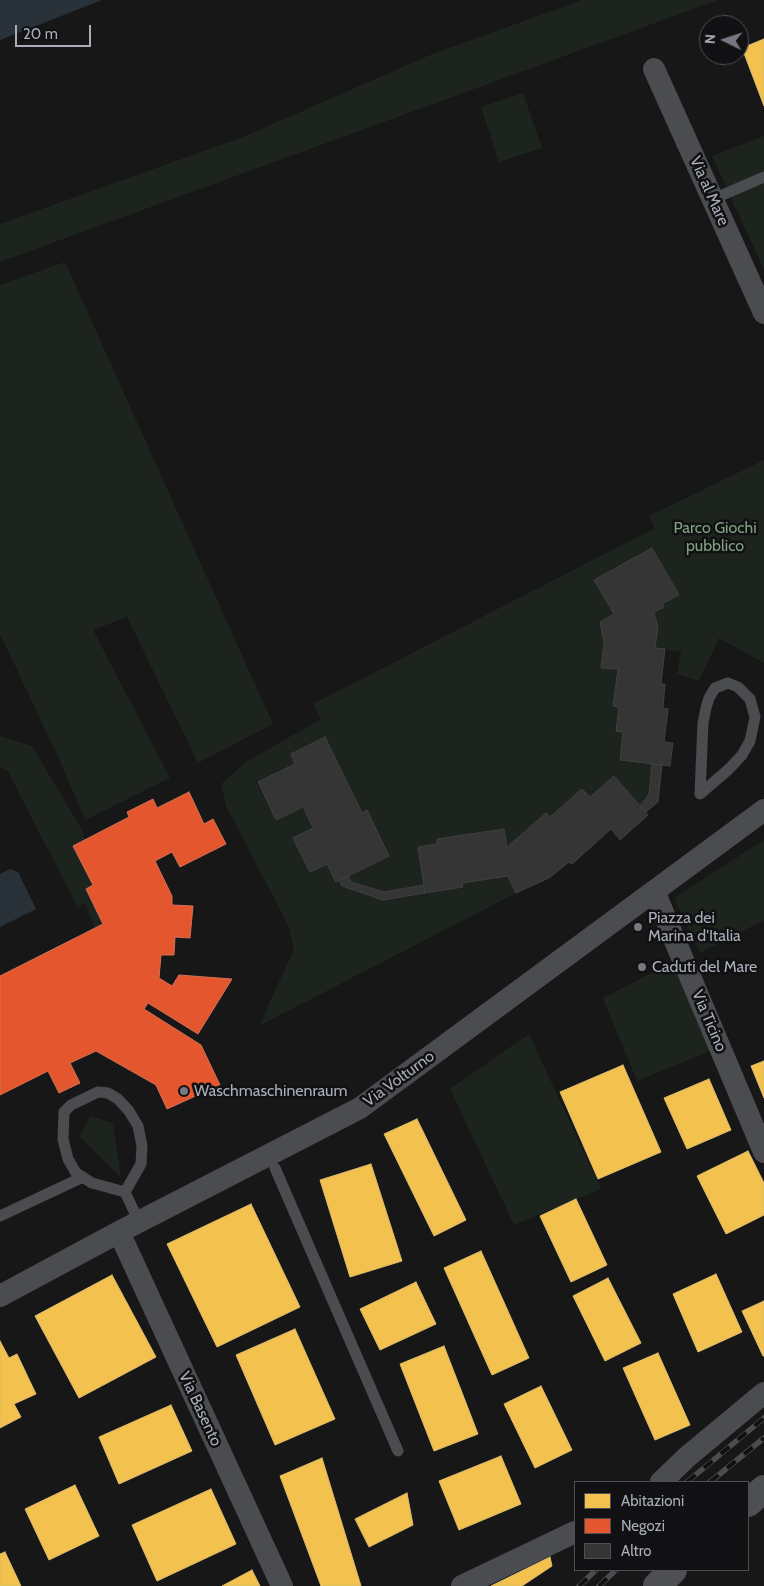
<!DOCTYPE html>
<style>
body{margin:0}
#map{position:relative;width:764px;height:1586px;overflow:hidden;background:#171717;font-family:Cabin,sans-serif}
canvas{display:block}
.legend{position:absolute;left:574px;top:1481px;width:175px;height:90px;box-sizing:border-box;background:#111113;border:1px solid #4d4f55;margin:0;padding:6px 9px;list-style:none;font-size:15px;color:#a8adb8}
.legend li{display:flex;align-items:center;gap:10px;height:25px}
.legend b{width:25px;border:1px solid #4d4f55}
.north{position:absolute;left:699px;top:15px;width:50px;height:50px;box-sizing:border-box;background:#111113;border:1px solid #4d4f55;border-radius:50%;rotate:274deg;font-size:14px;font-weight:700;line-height:20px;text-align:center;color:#a8adb8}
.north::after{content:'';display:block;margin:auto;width:18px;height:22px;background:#757880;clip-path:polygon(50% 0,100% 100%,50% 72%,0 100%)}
.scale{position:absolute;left:15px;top:25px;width:76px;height:22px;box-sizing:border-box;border:2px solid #a8adb8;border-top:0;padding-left:6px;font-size:15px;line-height:18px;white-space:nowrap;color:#a8adb8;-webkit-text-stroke:4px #111113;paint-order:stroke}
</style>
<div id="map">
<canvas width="764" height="1586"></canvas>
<ul class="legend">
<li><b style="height:14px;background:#f2c14e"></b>Abitazioni</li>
<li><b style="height:14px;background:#e4572e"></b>Negozi</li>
<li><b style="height:14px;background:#353536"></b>Altro</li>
</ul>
<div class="north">N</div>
<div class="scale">20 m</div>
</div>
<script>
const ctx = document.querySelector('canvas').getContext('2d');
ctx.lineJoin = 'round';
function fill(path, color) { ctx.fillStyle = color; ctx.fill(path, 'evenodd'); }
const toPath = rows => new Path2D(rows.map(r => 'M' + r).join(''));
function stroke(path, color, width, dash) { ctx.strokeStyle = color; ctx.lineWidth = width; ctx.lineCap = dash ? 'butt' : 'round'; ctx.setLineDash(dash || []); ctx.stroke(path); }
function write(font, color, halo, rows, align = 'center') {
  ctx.font = font + ' Cabin,sans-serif'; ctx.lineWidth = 5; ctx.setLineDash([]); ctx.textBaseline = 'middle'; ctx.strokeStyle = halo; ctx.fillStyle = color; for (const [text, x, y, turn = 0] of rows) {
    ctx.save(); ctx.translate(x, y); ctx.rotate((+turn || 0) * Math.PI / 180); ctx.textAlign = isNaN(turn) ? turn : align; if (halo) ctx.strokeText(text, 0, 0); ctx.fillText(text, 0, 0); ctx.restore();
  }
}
fill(toPath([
 [582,0,718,0,0,262,0,224,243,137,430,55],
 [523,93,542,148,499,162,481,107],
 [764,136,764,270,712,156],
 [65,262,273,724,198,763,127,617,93,630,170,778,85,820,60,761,0,634,0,285],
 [764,460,764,663,719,638,699,681,677,674,681,652,655,648,658,627,654,612,663,607,662,604,678,594,652,548,595,580,614,614,600,622,604,642,602,668,618,669,614,706,619,707,623,732,620,759,652,764,649,794,640,806,614,776,590,797,582,789,550,817,546,813,507,847,504,829,437,839,437,844,419,847,424,885,384,892,351,882,348,876,389,856,367,811,362,813,325,737,291,754,295,764,258,782,255,779,276,820,303,807,336,882,339,880,383,900,462,887,462,883,508,876,516,893,259,1026,294,949,289,927,226,806,221,784,246,762,321,719,313,704,655,528,649,516],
 [0,736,32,746,81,828,85,840,73,846,93,885,86,890,103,924,95,929,85,903,78,908,7,770,0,767],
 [764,840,764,920,700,953,674,898],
 [675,961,710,1051,637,1081,603,998],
 [529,1034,601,1189,514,1225,450,1089],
 [90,1116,113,1123,121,1178,80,1137]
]), '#1d241e');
fill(toPath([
 [0,0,102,0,0,40],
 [10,869,18,872,36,909,0,927,0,874]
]), '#2a3239');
const homes = toPath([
 [764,39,764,106,742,48,764,39],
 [764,1061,764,1098,751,1066,764,1061],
 [623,1065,661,1152,598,1179,560,1092,623,1065],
 [709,1079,731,1130,687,1149,664,1098,709,1079],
 [417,1119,466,1220,434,1236,384,1134,417,1119],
 [748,1151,764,1183,764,1215,726,1234,697,1176,748,1151],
 [371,1164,402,1261,350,1277,320,1180,371,1164],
 [576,1199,607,1265,571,1282,540,1216,576,1199],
 [251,1204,300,1307,217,1347,167,1244,251,1204],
 [481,1251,529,1358,492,1375,444,1268,481,1251],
 [716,1274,742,1332,698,1352,673,1294,716,1274],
 [112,1275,156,1357,79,1398,35,1316,112,1275],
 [608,1278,641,1343,605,1361,573,1296,608,1278],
 [416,1282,436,1324,380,1350,360,1309,416,1282],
 [764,1301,764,1356,763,1356,742,1311,764,1301],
 [295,1329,335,1419,275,1445,236,1355,295,1329],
 [0,1341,9,1358,17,1354,36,1394,14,1404,21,1417,0,1428,0,1341],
 [444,1346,478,1434,434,1451,400,1364,444,1346],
 [658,1353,690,1425,655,1440,623,1368,658,1353],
 [541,1386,572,1450,535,1468,504,1404,541,1386],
 [171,1405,192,1451,119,1484,99,1437,171,1405],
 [501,1456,521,1504,459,1530,439,1481,501,1456],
 [322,1458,361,1586,321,1586,280,1476,322,1458],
 [75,1485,99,1536,49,1560,25,1509,75,1485],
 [211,1489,236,1544,157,1581,132,1525,211,1489],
 [407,1493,413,1525,369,1547,355,1519,407,1493],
 [5,1552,21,1586,0,1586,0,1554,5,1552],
 [550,1557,552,1566,522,1586,491,1586,550,1557],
 [252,1570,260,1586,222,1586,252,1570]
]);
fill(homes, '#f2c14e');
stroke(homes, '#dcbb6e', 1);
const shops = toPath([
 [189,792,204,824,213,819,226,844,180,867,172,852,155,861,172,896,172,905,193,906,190,938,175,937,174,955,161,955,159,978,172,986,179,975,232,979,198,1034,148,1003,144,1009,201,1045,220,1085,167,1109,156,1085,96,1051,70,1063,80,1083,59,1093,48,1071,0,1095,0,976,103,924,86,889,93,885,73,846,129,817,127,812,153,799,157,808,189,792]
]);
fill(shops, '#e4572e');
stroke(shops, '#d27157', 1);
const building = toPath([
 [652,548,679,595,662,604,664,607,654,612,658,627,655,648,665,649,661,684,665,684,663,708,668,709,664,742,673,743,670,766,620,760,623,732,616,731,619,707,613,706,618,669,601,668,604,642,600,622,614,614,594,580,652,548],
 [325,737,362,813,367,810,389,856,336,882,327,864,310,872,293,838,313,828,303,807,276,820,258,782,295,764,291,754,325,737],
 [652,764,662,765,658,802,646,812,640,806,649,794,652,764],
 [614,776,648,815,620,840,611,829,572,864,569,862,549,878,516,893,508,876,462,883,463,887,425,893,418,847,437,844,437,839,504,829,507,847,546,813,550,817,582,789,590,797,614,776],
 [348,876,351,882,384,892,424,885,425,893,383,900,342,886,339,880,348,876]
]);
fill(building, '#353536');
stroke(building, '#3f4043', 1);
stroke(toPath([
 [713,199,764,177],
 [728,683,738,687,750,699,755,717,750,741,742,755,729,769,700,794,703,723,706,708,709,698,715,688,728,683],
 [98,1092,108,1093,118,1099,129,1111,138,1126,142,1146,141,1164,125,1192,92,1183,76,1173,68,1159,63,1139,64,1112,71,1105,98,1092],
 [275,1168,398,1451],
 [125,1192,139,1222],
 [0,1216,83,1177]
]), '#4b4c50', 11);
stroke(toPath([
 [654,69,764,313],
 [654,891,764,1152],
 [119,1232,282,1586],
 [0,1296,119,1232,360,1108,764,810],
 [661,1482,687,1457,764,1393],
 [462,1586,575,1532]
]), '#4b4c50', 22);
stroke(toPath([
 [748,1503,764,1489],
 [657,1586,673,1570]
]), '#4d4f52', 28);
const rail = toPath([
 [687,1482,764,1418],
 [710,1482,764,1438],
 [579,1586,596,1570],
 [599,1586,616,1570]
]);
stroke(rail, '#4b4c4f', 5.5);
stroke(rail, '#111113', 4, [11]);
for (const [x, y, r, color] of [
 [638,927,5,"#757880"],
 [642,967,5,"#757880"],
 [184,1091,5,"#757880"]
]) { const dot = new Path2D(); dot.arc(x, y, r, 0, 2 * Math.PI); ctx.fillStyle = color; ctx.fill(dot); stroke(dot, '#111113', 2); }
write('16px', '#a8adb8', '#111113', [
 ["Via al Mare",709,191,66],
 ["Via Ticino",709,1021,67],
 ["Via Volturno",399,1079,-36],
 ["Via Basento",200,1409,65]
]);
write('16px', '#7fa381', '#111113', [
 ["Parco Giochi",715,528],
 ["pubblico",715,546]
]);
write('16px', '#a8adb8', '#111113', [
 ["Piazza dei",648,918],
 ["Marina d'Italia",648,936],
 ["Caduti del Mare",652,967],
 ["Waschmaschinenraum",194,1091]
], 'left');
</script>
